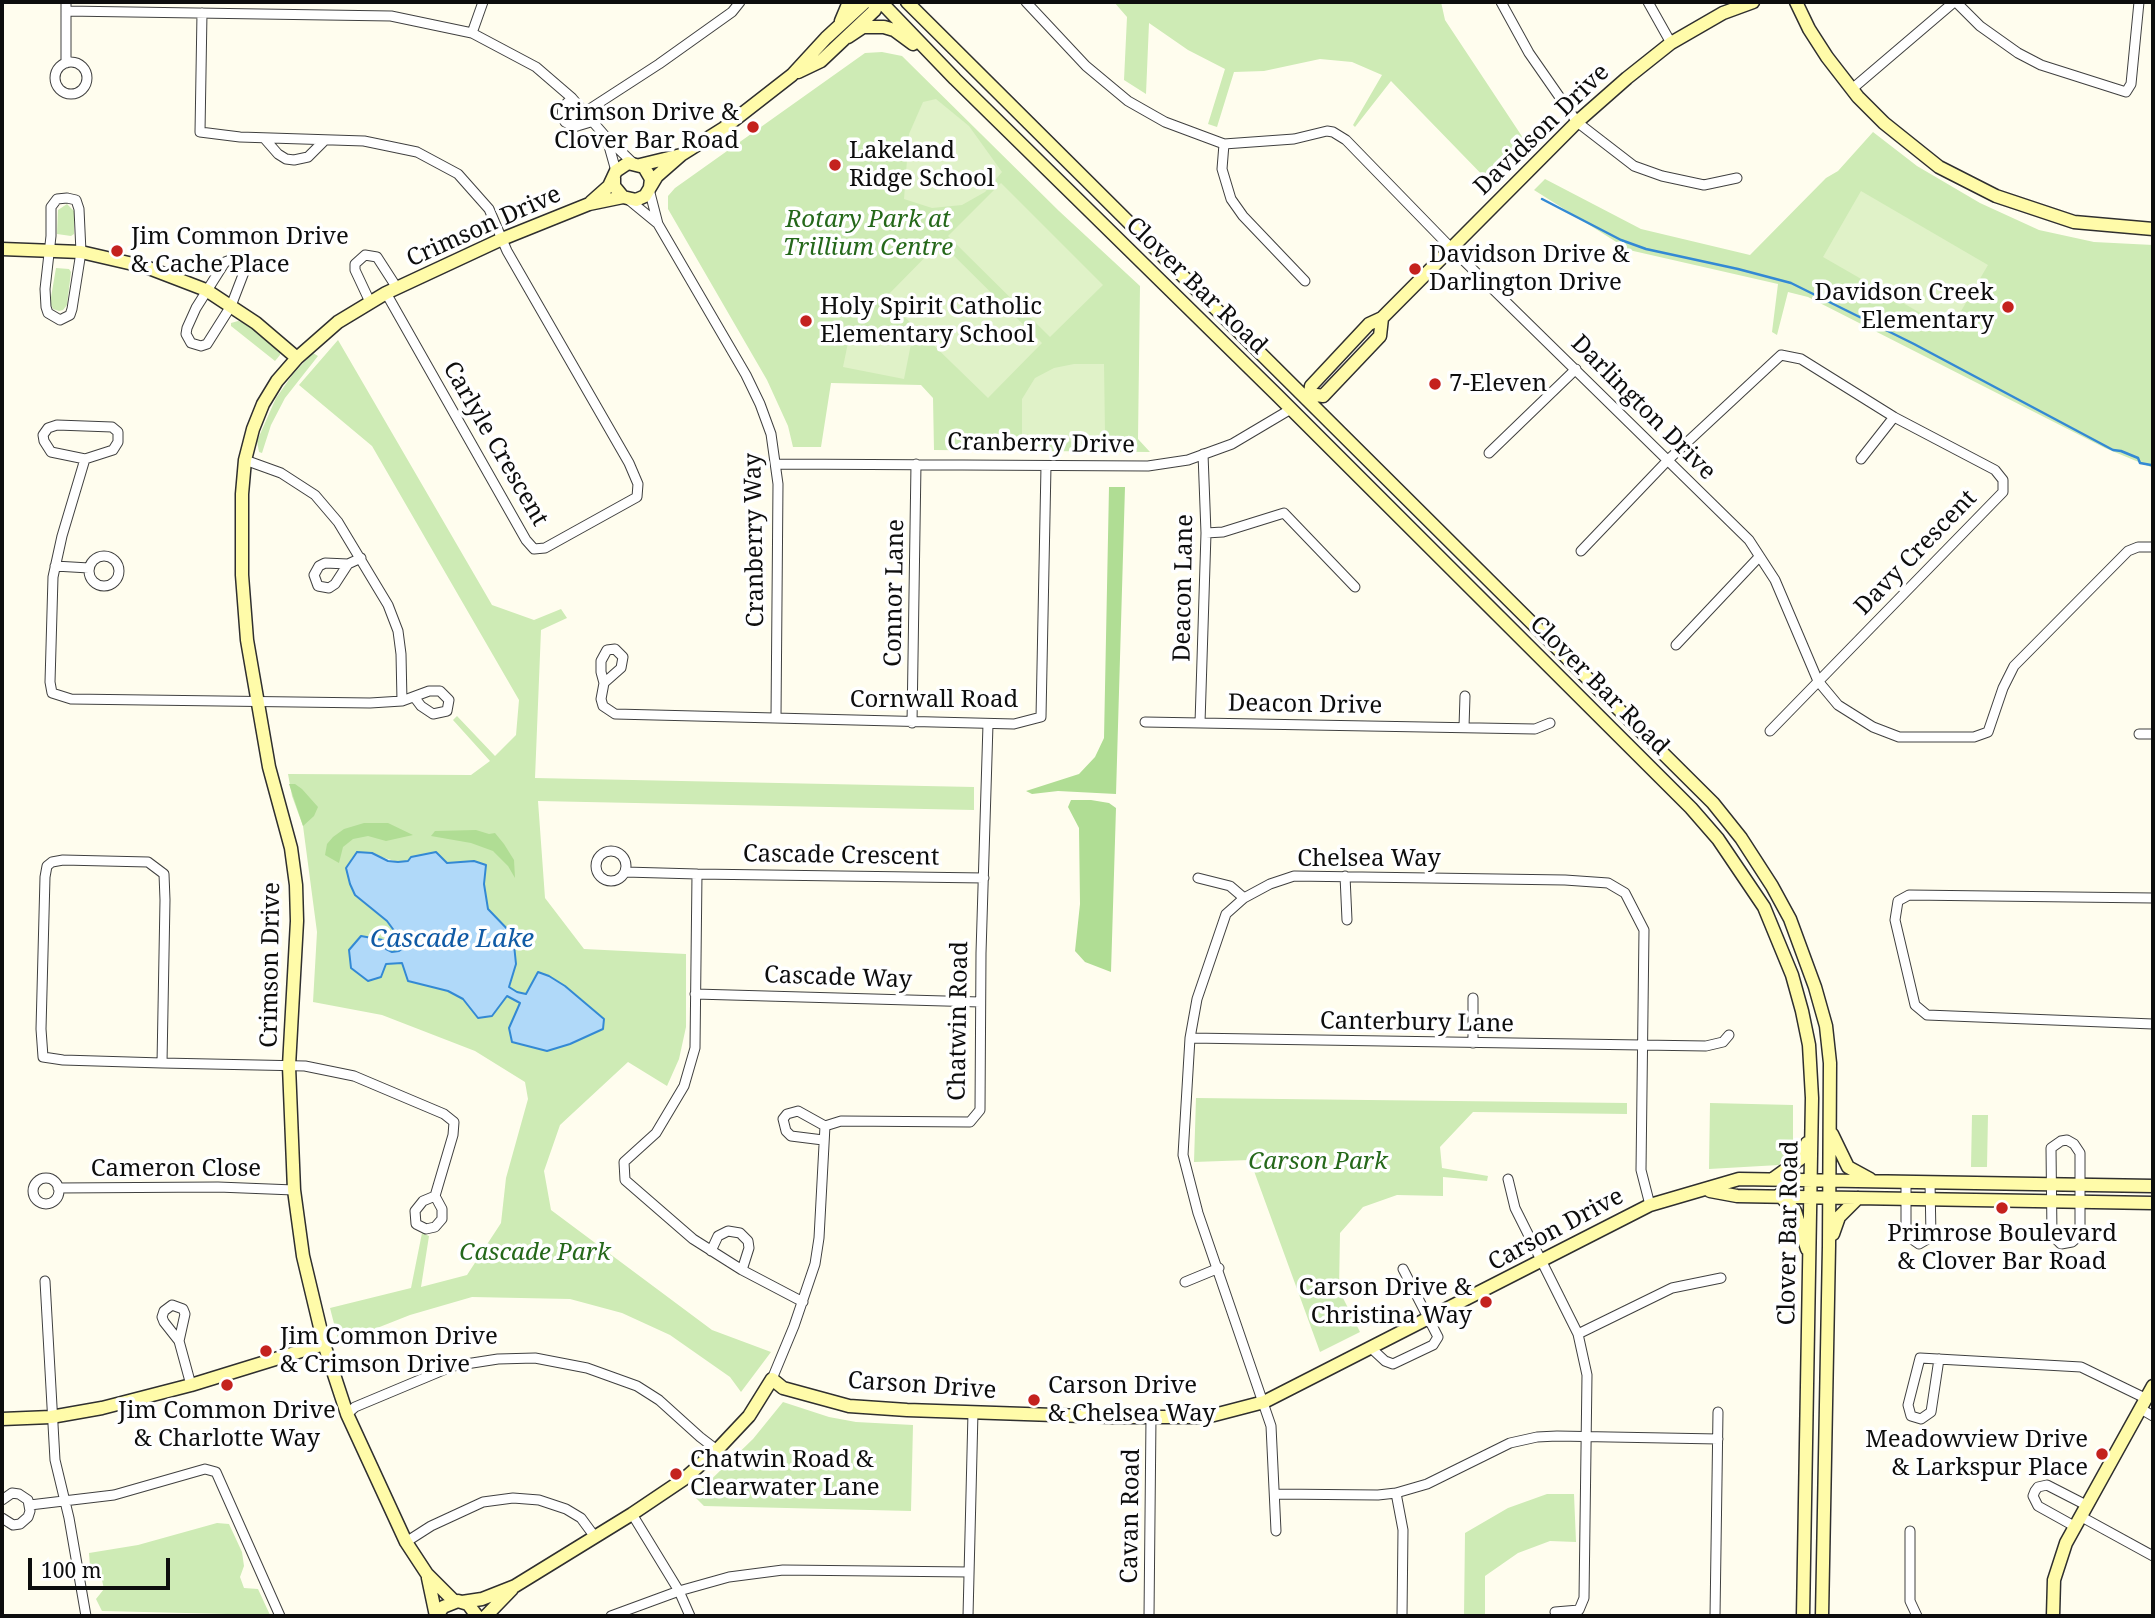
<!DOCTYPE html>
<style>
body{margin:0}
#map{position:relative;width:2155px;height:1618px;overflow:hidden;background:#fffdee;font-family:"Noto Serif",serif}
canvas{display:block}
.frame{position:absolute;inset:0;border:4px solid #0d0d0d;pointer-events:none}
.scale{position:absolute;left:28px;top:1558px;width:142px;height:32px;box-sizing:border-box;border:4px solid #0d0d0d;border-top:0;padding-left:9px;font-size:21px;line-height:24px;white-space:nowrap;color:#0d0d0d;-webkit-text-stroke:5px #fff;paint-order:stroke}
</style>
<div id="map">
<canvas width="2155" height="1618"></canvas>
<div class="frame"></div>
<div class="scale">100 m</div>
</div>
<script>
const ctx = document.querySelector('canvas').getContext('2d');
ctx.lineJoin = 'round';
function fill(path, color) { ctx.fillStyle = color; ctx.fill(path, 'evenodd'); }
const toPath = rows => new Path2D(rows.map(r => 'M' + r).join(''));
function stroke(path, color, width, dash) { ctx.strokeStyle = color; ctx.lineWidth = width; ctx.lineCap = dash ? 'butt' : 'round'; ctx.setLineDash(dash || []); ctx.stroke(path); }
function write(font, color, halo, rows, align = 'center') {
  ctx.font = font + ' "Noto Serif",serif'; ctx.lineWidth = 7; ctx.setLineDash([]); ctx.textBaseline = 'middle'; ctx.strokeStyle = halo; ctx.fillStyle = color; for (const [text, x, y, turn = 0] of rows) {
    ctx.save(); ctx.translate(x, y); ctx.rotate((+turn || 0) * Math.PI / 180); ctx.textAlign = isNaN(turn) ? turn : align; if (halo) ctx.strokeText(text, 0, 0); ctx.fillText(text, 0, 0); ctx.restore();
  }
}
fill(toPath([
 [1114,2,1441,2,1445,20,1531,150,1493,186,1391,81,1355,127,1353,125,1382,75,1352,62,1320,59,1264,71,1234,72,1217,127,1208,124,1225,69,1188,50,1149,23,1146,94,1124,80,1127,17],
 [882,52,902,56,1059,211,1140,286,1138,439,1150,452,934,450,933,398,921,385,831,383,821,447,793,447,788,426,767,380,668,209,668,196,675,188,865,53],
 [1873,132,1917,166,1980,203,2039,230,2094,242,2153,245,2153,468,2105,448,1808,297,1788,292,1777,335,1772,332,1778,284,1629,250,1534,190,1545,179,1641,229,1750,255,1826,178,1838,171],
 [67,204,74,211,74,234,71,236,57,234,58,210],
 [56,268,69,269,71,272,67,305,63,310,59,311,53,309,50,303],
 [238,321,245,323,261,335,280,351,280,355,275,361,231,326,231,323],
 [338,340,492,605,534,620,561,609,567,618,541,630,535,778,974,787,974,810,538,801,545,898,584,949,686,954,686,1027,679,1059,667,1086,628,1062,560,1125,544,1171,551,1210,712,1330,771,1352,741,1392,730,1377,670,1335,622,1313,570,1299,472,1297,410,1315,339,1343,330,1308,411,1288,422,1233,429,1236,421,1287,467,1275,501,1223,506,1178,528,1099,525,1082,475,1051,382,1015,313,1002,317,932,303,826,292,796,288,774,471,775,490,761,453,720,457,716,495,756,516,735,519,700,372,446,299,385],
 [365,852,398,862,447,863,474,861,486,866,484,884,488,909,513,935,516,964,509,987,517,992,526,994,538,972,604,1019,547,1051,512,1042,520,1002,507,996,492,1016,479,1018,463,999,448,991,408,981,403,963,386,964,383,940,386,949,392,952,399,951,403,948,398,936,387,921,355,895,351,859,357,853],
 [313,353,318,356,285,398,271,425,262,453,259,452,257,441,276,398,293,374],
 [1196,1098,1627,1103,1627,1114,1473,1112,1440,1147,1442,1168,1488,1176,1487,1181,1443,1177,1443,1196,1397,1195,1363,1207,1340,1233,1339,1290,1360,1332,1320,1352,1250,1160,1194,1162],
 [1710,1103,1793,1105,1793,1143,1779,1165,1709,1169],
 [1972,1115,1988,1115,1987,1167,1971,1167],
 [783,1402,829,1417,856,1422,913,1425,911,1511,704,1506,694,1496,753,1439],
 [1547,1494,1574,1494,1576,1542,1550,1541,1518,1553,1485,1576,1485,1616,1464,1616,1465,1533,1508,1508],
 [217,1523,229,1524,242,1552,244,1566,240,1577,244,1588,258,1589,270,1615,102,1611,96,1599,104,1589,101,1576,90,1567,89,1553,138,1545]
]), '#ceebb5');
fill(toPath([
 [1109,487,1125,487,1116,794,1058,791,1032,794,1026,791,1079,774,1095,757,1104,738],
 [289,784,295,784,302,789,318,807,314,816,303,826],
 [1071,800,1091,800,1109,803,1116,808,1111,972,1085,962,1075,951,1080,904,1079,828,1068,807],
 [364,823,388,823,413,835,386,841,368,836,353,839,343,847,339,863,325,855,327,844,333,837,344,829],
 [476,830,489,834,495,833,504,844,514,860,515,878,508,866,493,851,471,843,431,836,435,831]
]), '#b0dd94');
fill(toPath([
 [936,99,969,126,1002,172,985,192,962,205,932,208,904,199,909,134,923,102],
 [1001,183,1103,285,1050,337,948,236],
 [1861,191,1988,265,1950,330,1823,257],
 [940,242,1042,343,988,398,885,298],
 [850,333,911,344,904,379,843,367],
 [1074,364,1104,364,1105,433,1093,442,1022,440,1022,399,1035,378,1054,368]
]), '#e0f2c8');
const water = toPath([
 [357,852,372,853,388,861,398,862,408,861,411,857,436,852,447,863,474,861,486,865,484,884,488,909,513,935,516,964,509,987,517,992,526,994,538,972,549,976,565,986,604,1019,603,1029,570,1044,547,1051,512,1042,509,1028,520,1003,507,996,492,1016,478,1018,463,999,448,991,408,981,402,963,386,964,381,977,368,981,351,968,349,950,361,936,383,940,386,949,392,952,399,951,403,948,398,936,387,921,355,895,350,884,346,868,357,852]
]);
fill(water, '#b0d9f9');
stroke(water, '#3389d4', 2);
stroke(toPath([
 [1542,199,1621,240,1646,249,1738,269,1791,283,1914,344,2113,450,2121,451,2138,458,2140,463,2151,465]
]), '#3389d4', 2.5);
const street = toPath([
 [66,2,66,63],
 [1026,2,1086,66,1128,101,1165,122,1224,144,1294,139,1327,131,1333,132,1346,140,1452,249,1749,540,1775,580,1818,681,1838,705,1873,727,1899,737,1974,737,1988,732,2003,688,2014,666,2128,551,2138,547,2153,547],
 [1501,2,1529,53,1577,122,1634,166,1662,176,1704,185,1737,178],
 [1648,2,1671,43],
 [1956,2,1980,26,2018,53,2041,65,2126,92,2131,84,2139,2],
 [66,11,391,16,472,33,536,67,572,98,606,137,634,164],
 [202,13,200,132,240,137,364,141,417,152,458,174,489,209,507,251,629,463,638,484,637,497,545,548,534,549,526,540,386,293],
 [472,33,483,2],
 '55 78a16 16 0 1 1 32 0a16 16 0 1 1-32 0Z',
 [1852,89,1954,2],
 [572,98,563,107,562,117,565,122,574,127,594,121],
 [585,112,659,64,732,12,740,2],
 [264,138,278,154,286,159,294,160,308,157,325,140],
 [607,139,616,171],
 [1224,144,1222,169,1231,199,1243,216,1305,281],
 [649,189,658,224,746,375,760,404,771,434,778,484,776,716],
 [67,198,76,200,79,209,81,252,72,309,70,315,60,320,48,313,46,307,45,289,51,236,51,207,57,199,67,198],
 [629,200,657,223],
 [233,259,241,260,246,267,231,306,207,344,201,346,191,343,186,334,187,328,196,308,225,262,233,259],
 [370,302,355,270,355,264,365,255,377,257,397,288],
 [57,425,112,427,118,432,118,442,113,450,85,459,51,452,44,441,43,435,48,428,57,425],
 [1489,453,1576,369],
 [85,459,62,536,53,577,50,682,52,693,71,699,370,703,402,701,401,654,398,631,388,605,338,522,315,495,281,473,245,460],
 [1861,459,1894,417],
 [777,464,1148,466,1188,460,1232,444,1291,409],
 [1206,533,1223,532,1284,513,1355,587],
 [1581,551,1668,460,1781,355,1801,359,1894,417,1995,470,2003,480,2003,492,1770,731],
 '89 571a15 15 0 1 1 30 0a15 15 0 1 1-30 0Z',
 [348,564,335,584,329,588,318,586,314,575,319,566,325,563,348,564,361,558],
 [55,566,89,568],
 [1676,645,1759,557],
 [604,683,621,668,623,657,615,649,607,650,601,661,601,672,604,683,601,699,603,706,615,714,1014,724,1041,717,1046,466],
 [402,701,429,691,440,691,449,700,447,711,433,714,421,706,415,698],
 [1145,722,1535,729,1550,723],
 [912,723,916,464],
 [1200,723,1206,533,1203,454],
 [1464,727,1465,696],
 [2139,734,2153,734],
 '596 866a15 15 0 1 1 30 0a15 15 0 1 1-30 0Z',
 [625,872,697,874],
 [1345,876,1347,920],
 [1198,878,1230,886,1244,898],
 [2153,898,1909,895,1898,901,1895,920,1915,1005,1927,1015,2153,1024],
 [695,994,980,1002],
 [1473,998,1473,1043],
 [1190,1038,1706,1046,1723,1042,1729,1035],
 [162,1063,165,900,164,874,148,862,63,860,52,862,47,866,45,877,41,1029,43,1057,63,1060,162,1063,305,1066,354,1076,444,1114,454,1122,453,1135,435,1196],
 [823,1140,791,1136,786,1131,783,1119,787,1114,798,1111,825,1126],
 [2067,1140,2074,1144,2080,1153,2080,1235,2072,1242,2061,1244,2052,1235,2051,1148,2061,1141,2067,1140],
 '33 1191a13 13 0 1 1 26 0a13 13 0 1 1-26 0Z',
 [1508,1179,1515,1208,1578,1334,1587,1375,1584,1598,1579,1610,1555,1612],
 [1906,1182,1906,1235,1919,1244,1931,1237,1930,1182],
 [58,1188,218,1187,294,1190],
 [435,1196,442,1209,442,1219,435,1227,426,1229,416,1224,415,1211,423,1201,435,1196],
 [711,1251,718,1236,728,1231,740,1233,748,1241,749,1248,742,1270],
 [45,1281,55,1460,69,1518,86,1616],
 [1185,1282,1219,1268],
 [803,1302,742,1270,693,1239,625,1180,624,1162,656,1133,684,1086,695,1048,697,874,984,878],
 [1578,1334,1672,1288,1721,1278],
 [179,1341,185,1314,183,1309,172,1305,164,1311,162,1317,164,1322,179,1341,191,1385],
 [1371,1348,1385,1361,1393,1364,1433,1345,1438,1337,1403,1269],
 [1939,1359,1931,1412,1921,1419,1911,1416,1908,1405,1920,1358,2081,1367,2147,1399],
 [772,1379,794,1326,815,1264,819,1238,825,1126,841,1121,970,1122,980,1110,981,953,988,724],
 [2141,1409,2153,1416],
 [347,1414,355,1407,453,1366,498,1359,535,1358,587,1368,637,1386,659,1400,700,1437,717,1450],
 [1396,1493,1403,1530,1402,1616],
 [1275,1494,1378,1495,1396,1493,1427,1484,1510,1443,1537,1437,1557,1436,1718,1439],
 [2,1500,12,1493,19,1494,28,1500,30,1511,28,1517,20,1524,13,1525,2,1518],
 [30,1505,114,1495,205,1469,216,1472,280,1616],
 [632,1514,679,1591,690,1616],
 [2080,1516,2153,1556],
 [2074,1526,2038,1506,2033,1496,2035,1491,2038,1487,2047,1485,2086,1505],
 [1276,1531,1271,1426,1198,1213,1183,1155,1190,1038,1197,999,1226,914,1244,898,1270,884,1294,876,1565,880,1608,883,1625,893,1644,930,1641,1170,1650,1205],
 [1910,1531,1910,1601,1917,1616],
 [406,1542,431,1526,483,1502,513,1498,539,1500,566,1509,581,1518,595,1537],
 [611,1616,679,1591,729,1577,783,1570,969,1572],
 [968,1616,973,1412],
 [1149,1616,1151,1417],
 [1715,1616,1718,1412]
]);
const secondary = toPath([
 [881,2,955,79,1277,395,1691,808,1718,839,1764,907,1792,975,1802,1011,1809,1045,1812,1098,1803,1616],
 [907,2,1713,803,1741,838,1772,886,1790,919,1815,987,1826,1026,1830,1063,1829,1246,1822,1616],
 [1796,2,1809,29,1827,57,1858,97,1884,123,1939,167,1996,196,2074,222,2153,229],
 [841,21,849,2],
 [848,37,863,27,884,27,894,30,913,44],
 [798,72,821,61,875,10,874,2],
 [640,165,681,155],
 [614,178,614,186,623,197,636,200,645,196,657,176,681,155,724,128,792,75,826,38,865,2],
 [591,202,609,186,616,171,628,163,644,167,651,179,650,187],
 [2,249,81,252,146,267,206,290,256,323,297,358],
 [1310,394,1311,386,1369,324,1382,318,1577,122,1627,78,1671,43,1723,13,1753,2],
 [1310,394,1323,396,1380,336,1382,318],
 [1832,1134,1848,1167,1870,1179],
 [1774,1178,1803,1157,1807,1143],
 [1710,1191,1737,1196,2153,1203],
 [1779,1195,1795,1211,1807,1249],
 [1833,1234,1839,1217,1858,1198],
 [2,1419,51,1417,102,1408,191,1385,324,1344],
 [428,1578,436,1616],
 [454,1601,427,1574,406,1542,347,1414,324,1344,303,1256,294,1190,289,1066,297,921,296,885,291,848,269,767,247,640,242,575,242,494,245,460,253,429,263,404,277,381,297,358,338,322,386,293,502,239,589,204,623,197],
 [462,1602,482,1599,515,1586,632,1514,684,1479,717,1450,749,1416,772,1379,783,1388,849,1406,907,1410,1113,1417,1198,1417,1214,1415,1264,1402,1650,1205,1739,1179,2153,1186],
 [437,1616,443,1607,458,1601,468,1604,477,1616],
 [486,1616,512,1589],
 [2053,1616,2054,1580,2066,1543,2153,1386]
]);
stroke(street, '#404040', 11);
stroke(secondary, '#2f2f2f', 15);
stroke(street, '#fff', 9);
stroke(secondary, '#fffba9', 12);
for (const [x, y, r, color] of [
 [753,127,7,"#c4221e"],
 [835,165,7,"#c4221e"],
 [117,251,7,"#c4221e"],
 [1415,269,7,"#c4221e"],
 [2008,307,7,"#c4221e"],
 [806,321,7,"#c4221e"],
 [1435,384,7,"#c4221e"],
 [2002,1208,7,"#c4221e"],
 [1486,1302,7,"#c4221e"],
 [266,1351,7,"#c4221e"],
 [227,1385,7,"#c4221e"],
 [1034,1400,7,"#c4221e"],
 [2102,1454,7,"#c4221e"],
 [676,1474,7,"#c4221e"]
]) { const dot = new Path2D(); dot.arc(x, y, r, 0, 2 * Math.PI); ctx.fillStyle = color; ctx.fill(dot); stroke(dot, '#fff', 2.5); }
write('24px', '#0d0d0d', '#fff', [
 ["Crimson Drive &",739,113,"right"],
 ["Clover Bar Road",739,141,"right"],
 ["Lakeland",849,151],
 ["Ridge School",849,179],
 ["Jim Common Drive",131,237],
 ["& Cache Place",131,265],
 ["Davidson Drive &",1429,255],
 ["Darlington Drive",1429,283],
 ["Davidson Creek",1994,293,"right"],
 ["Elementary",1994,321,"right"],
 ["Holy Spirit Catholic",820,307],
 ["Elementary School",820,335],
 ["7-Eleven",1449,384],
 ["Primrose Boulevard",2002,1234,"center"],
 ["& Clover Bar Road",2002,1262,"center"],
 ["Carson Drive &",1472,1288,"right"],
 ["Christina Way",1472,1316,"right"],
 ["Jim Common Drive",280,1337],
 ["& Crimson Drive",280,1365],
 ["Carson Drive",1048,1386],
 ["& Chelsea Way",1048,1414],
 ["Jim Common Drive",227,1411,"center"],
 ["& Charlotte Way",227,1439,"center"],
 ["Meadowview Drive",2088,1440,"right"],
 ["& Larkspur Place",2088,1468,"right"],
 ["Chatwin Road &",690,1460],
 ["Clearwater Lane",690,1488]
], 'left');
write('24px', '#0d0d0d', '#fff', [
 ["Davidson Drive",1542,130,-44],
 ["Crimson Drive",484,227,-24],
 ["Clover Bar Road",1196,286,44],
 ["Darlington Drive",1643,408,45],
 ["Carlyle Crescent",495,444,60],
 ["Cranberry Drive",1041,444,1],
 ["Cranberry Way",755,540,-91],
 ["Davy Crescent",1916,553,-46],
 ["Deacon Lane",1184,588,-89],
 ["Connor Lane",895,593,-89],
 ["Clover Bar Road",1599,686,45],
 ["Cornwall Road",934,700],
 ["Deacon Drive",1305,705,1],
 ["Cascade Crescent",841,856,1],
 ["Chelsea Way",1369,859],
 ["Crimson Drive",271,965,-89],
 ["Cascade Way",838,978,2],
 ["Chatwin Road",959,1021,-89],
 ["Canterbury Lane",1417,1023,1],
 ["Cameron Close",176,1169],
 ["Carson Drive",1556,1230,-28],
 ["Clover Bar Road",1789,1233,-89],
 ["Carson Drive",922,1386,4],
 ["Cavan Road",1131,1516,-89]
]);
write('italic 24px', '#25681a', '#fff', [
 ["Rotary Park at",868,220],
 ["Trillium Centre",868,248],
 ["Carson Park",1318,1162],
 ["Cascade Park",535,1253]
]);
write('italic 26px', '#105aa5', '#fff', [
 ["Cascade Lake",452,940]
]);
</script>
